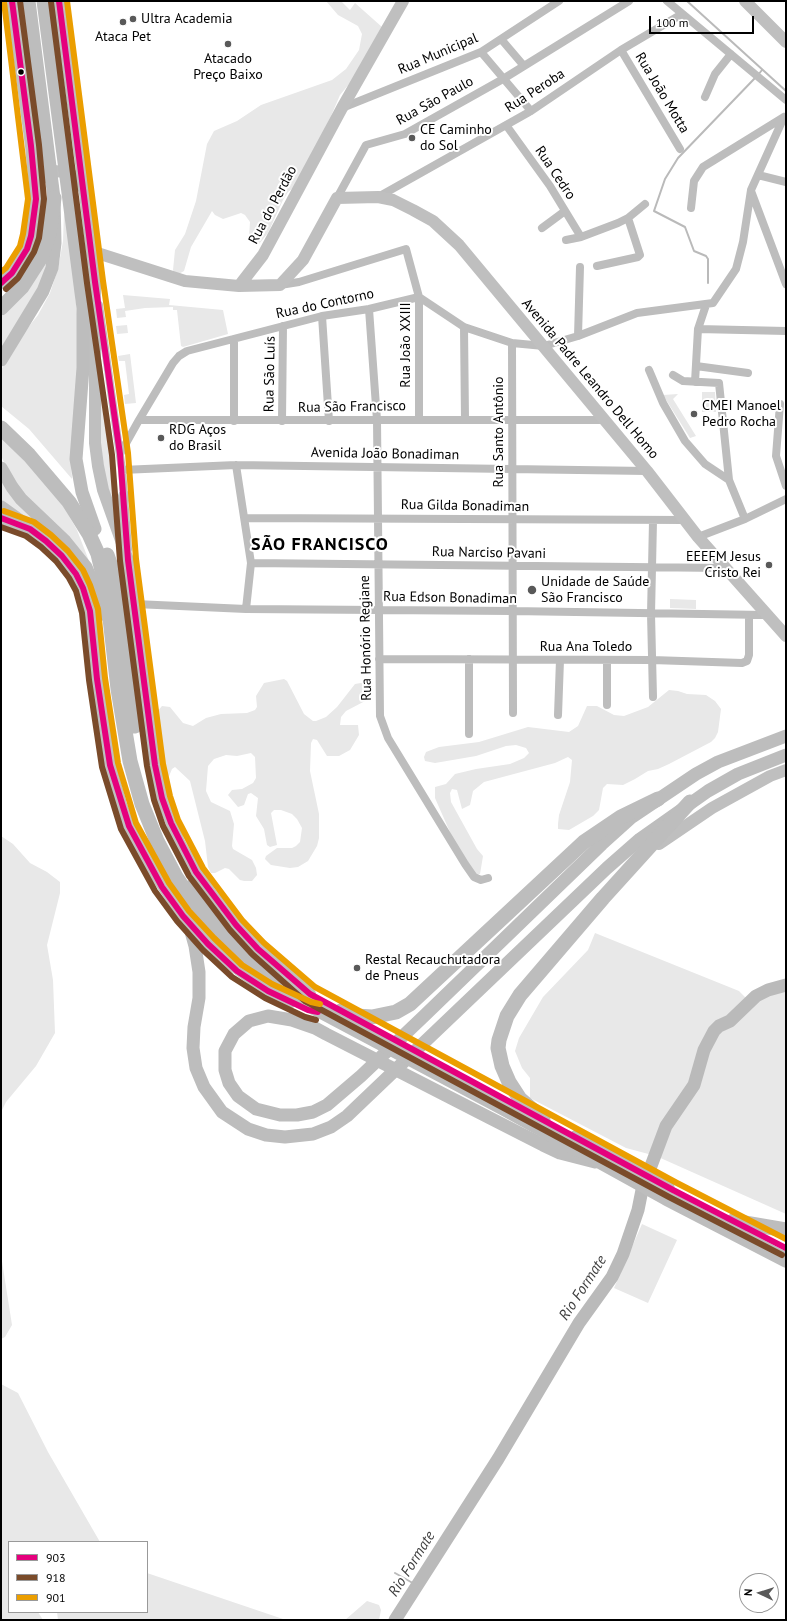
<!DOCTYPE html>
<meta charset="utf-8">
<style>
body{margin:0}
#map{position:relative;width:787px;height:1621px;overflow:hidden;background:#fff;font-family:"PT Sans",sans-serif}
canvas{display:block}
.frame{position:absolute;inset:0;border:2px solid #000;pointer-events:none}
.legend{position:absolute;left:8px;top:1541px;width:140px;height:72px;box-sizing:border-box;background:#fff;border:1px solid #999;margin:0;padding:5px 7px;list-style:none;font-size:12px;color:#000}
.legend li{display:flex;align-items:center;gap:8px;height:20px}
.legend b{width:20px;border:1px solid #999}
.north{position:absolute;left:739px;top:1573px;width:40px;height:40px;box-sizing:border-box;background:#fff;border:1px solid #999;border-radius:50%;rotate:274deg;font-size:11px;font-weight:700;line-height:16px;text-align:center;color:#000}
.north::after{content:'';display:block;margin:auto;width:14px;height:18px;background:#595959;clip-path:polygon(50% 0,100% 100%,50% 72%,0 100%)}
.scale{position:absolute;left:649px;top:16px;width:105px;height:18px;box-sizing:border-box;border:2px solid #000;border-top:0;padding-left:5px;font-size:12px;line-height:14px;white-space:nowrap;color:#000;-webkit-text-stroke:3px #fff;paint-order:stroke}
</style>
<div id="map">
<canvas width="787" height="1621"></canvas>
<div class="frame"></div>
<ul class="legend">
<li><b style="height:5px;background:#e5007d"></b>903</li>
<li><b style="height:5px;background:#7a4b2a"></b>918</li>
<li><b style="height:5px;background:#eb9e00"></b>901</li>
</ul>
<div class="north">N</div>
<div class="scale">100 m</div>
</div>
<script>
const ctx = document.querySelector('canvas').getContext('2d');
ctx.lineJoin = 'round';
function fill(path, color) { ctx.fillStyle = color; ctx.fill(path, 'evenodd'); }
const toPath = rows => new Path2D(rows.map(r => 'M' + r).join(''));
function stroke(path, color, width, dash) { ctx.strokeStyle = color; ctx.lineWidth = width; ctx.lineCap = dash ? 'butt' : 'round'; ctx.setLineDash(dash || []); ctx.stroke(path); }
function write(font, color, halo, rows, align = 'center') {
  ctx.font = font + ' "PT Sans",sans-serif'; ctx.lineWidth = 4; ctx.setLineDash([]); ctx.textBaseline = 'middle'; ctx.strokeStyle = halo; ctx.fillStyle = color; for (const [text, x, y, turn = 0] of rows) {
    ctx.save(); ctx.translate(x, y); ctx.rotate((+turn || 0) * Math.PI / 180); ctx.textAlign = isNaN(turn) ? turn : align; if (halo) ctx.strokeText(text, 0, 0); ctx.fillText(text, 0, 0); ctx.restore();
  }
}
fill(toPath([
 [326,1,341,1,350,10,355,3,382,27,369,60,340,95,331,116,296,186,288,192,283,200,268,233,259,244,254,245,251,242,249,237,250,222,245,215,241,213,223,219,215,215,212,211,191,247,184,271,175,276,173,270,175,250,185,234,196,201,207,144,214,131,237,121,261,105,332,80,346,69,359,50,362,34,358,26,338,15],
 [64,212,71,245,79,338,71,457,72,479,29,429,1,406,1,370,19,339,38,315,50,293,58,269,63,241],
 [51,255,40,289,1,350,1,317,27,291],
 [123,295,170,299,169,305,223,310,228,334,183,347,181,346,177,310,173,310,173,307,145,308,125,311,126,317,117,318,116,309,125,308],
 [127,325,128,333,117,334,116,326],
 [100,350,118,493,115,517,109,498,101,451],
 [130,354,136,403,125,404,124,395,129,394,125,361,119,361,118,356],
 [702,392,715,392,716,412,702,412],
 [678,394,673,399,696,436,690,438,663,395],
 [1,436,13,444,64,507,77,530,89,561,24,496,9,473,2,458],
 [1,479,64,548,1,502],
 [670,599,696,600,696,609,670,608],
 [284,679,287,681,304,714,313,721,316,721,326,717,337,707,355,684,367,682,370,684,370,692,367,700,346,711,341,717,340,725,358,725,359,735,350,750,339,756,327,756,317,740,313,739,311,743,310,771,319,814,319,838,317,846,308,861,298,867,290,868,271,865,265,859,266,856,277,848,292,848,296,846,300,842,302,828,297,819,292,814,281,810,274,810,271,813,277,845,270,847,267,845,264,829,256,816,258,798,251,793,248,794,244,805,238,807,228,795,232,790,242,789,253,783,256,778,255,757,251,753,237,756,226,755,214,759,208,766,206,791,211,802,230,811,234,824,232,846,233,849,252,860,256,868,257,875,252,881,244,881,240,880,229,869,225,868,215,873,211,873,208,867,205,841,190,781,175,767,172,769,167,781,163,779,154,726,157,712,162,706,170,707,183,723,193,726,206,718,221,714,247,713,255,710,257,707,256,696,264,683],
 [669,690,678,691,687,694,706,695,715,701,721,709,718,732,715,738,711,742,669,764,658,769,648,771,635,779,623,785,607,784,603,788,599,810,593,816,569,830,558,829,558,824,559,815,570,782,572,760,568,757,555,763,484,782,473,791,470,805,462,809,457,790,452,789,450,793,451,802,477,849,483,856,480,874,475,875,453,839,435,798,435,787,446,784,455,774,476,769,510,764,524,758,529,753,526,748,516,745,506,746,476,756,435,763,425,761,424,757,426,752,439,747,479,742,528,727,569,732,578,726,587,706,597,706,614,715,624,716,648,707],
 [1,836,13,844,30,863,47,872,60,882,60,893,47,945,53,980,55,1033,36,1066,6,1102,1,1112],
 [595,933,739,991,749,1001,768,990,786,985,786,1214,656,1156,626,1148,530,1098,530,1078,522,1068,515,1051,519,1038,543,997,588,950],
 [642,1224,677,1240,648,1303,614,1288],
 [1,1255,12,1325,5,1337,1,1339],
 [1,1384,18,1393,48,1452,100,1542,9,1542,9,1612,38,1612,43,1620,1,1620],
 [147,1573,283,1619,285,1620,58,1620,57,1612,147,1612],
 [367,1601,379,1605,381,1610,379,1620,345,1620]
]), '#e8e8e8');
stroke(toPath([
 [687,1,786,91],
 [758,75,762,70],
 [708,283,708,259,706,256,694,251,685,227,654,211,665,179,678,158,755,78],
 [395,1573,418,1586]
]), '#bababa', 2);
stroke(toPath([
 [395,1620,498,1459,579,1323,612,1277,623,1254,638,1210,642,1190,666,1126,694,1085,704,1050,714,1031,719,1026,730,1021,756,996,768,990,786,985]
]), '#bababa', 13);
stroke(toPath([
 [667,1,786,100],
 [501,39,524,66],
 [621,50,680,149],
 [481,52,531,111],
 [705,97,715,74,731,54],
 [342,108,481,52,559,1],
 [506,125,550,186,581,237],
 [758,175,786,182],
 [751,191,786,284],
 [378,197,531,111,621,50,682,14],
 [337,198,366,145,405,134,503,79,629,1],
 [691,208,694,181,703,167,784,117],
 [542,228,565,211],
 [566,240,581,237,618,223,628,218,645,204],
 [597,266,638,257,640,255,628,218],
 [280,285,299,282,406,249,419,297,419,419],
 [99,305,122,470,128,549],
 [369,309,377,420,380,716,388,738,465,864,474,877,481,880,488,878],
 [322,316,329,421],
 [464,327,465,419],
 [698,329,786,331],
 [578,336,580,267],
 [512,343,513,713],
 [696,366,748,373],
 [649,370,663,403,685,441,705,464,729,480],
 [673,375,683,381,719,383,729,480,745,519],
 [695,382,698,329,706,305],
 [780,404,776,456,786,486],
 [139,420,173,363,179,356,187,351,322,316,369,309,419,297,464,327,512,343,544,346,578,336,637,313,713,303,736,269,743,242,751,190,784,117],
 [234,421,234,339],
 [282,421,283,326],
 [120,454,139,420,604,420],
 [236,465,251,563,246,609],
 [122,470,236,465,647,471],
 [246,518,684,520],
 [698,537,745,519,786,499],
 [251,563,725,568],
 [135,604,246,609,512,611,766,615],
 [379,659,652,660,742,663,747,661,749,655,749,616],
 [653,697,651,614,653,521],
 [607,705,607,660],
 [558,715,560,660],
 [469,734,469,659]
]), '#bdbdbd', 8);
stroke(toPath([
 [12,1,31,146,36,199],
 [59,1,85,193,95,282,95,443,98,466,103,490,128,560,155,765,162,798,179,842,196,872,212,895,258,949,310,994],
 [745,1,786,42],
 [91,251,185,281,239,286,280,285,303,260,337,198,378,197,393,200,413,210,433,221,459,245,647,471,698,537,786,636],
 [1,283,12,273,27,249,31,236,37,184,41,179,53,171,67,172,79,180,84,189],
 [239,286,263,255,342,108,403,1],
 [1,518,30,529,46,541,62,556,76,574,83,588,90,611,97,679,110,765,121,804,129,826,151,868,183,916,225,960,268,991,291,1002],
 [117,527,124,496],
 [659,844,712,808,770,776,786,770]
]), '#bfbfbf', 12);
stroke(toPath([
 [43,1,83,308,83,368,76,459,82,492,95,529],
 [1,360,43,291,52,268,55,243,54,198,29,1],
 [1,468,12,487,21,499,65,541,86,567,107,616],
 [188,921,195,946,199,972,199,998,194,1027,193,1048,196,1068,204,1087,222,1112,248,1129,266,1135,285,1137,313,1134,331,1127,347,1116,607,868,640,839,708,791,738,774,786,755],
 [595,1162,560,1153,543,1145,488,1117,326,1034,315,1028,292,1020,268,1016,249,1021,234,1034,225,1051,225,1070,229,1083,238,1096,256,1109,280,1115,297,1115,313,1112,327,1105,361,1076,424,1016,602,844,632,817,696,774,718,762,786,736]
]), '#bdbdbd', 13);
stroke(toPath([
 [1,308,22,287,42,256,49,234,54,198],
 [1,428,29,455,69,502,89,534,98,554,107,592,118,689,130,761,142,804,157,841,176,877,197,908,217,935,243,961,273,984,309,1005,503,1108,666,1198,786,1260],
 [1,508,30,529],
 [107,555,114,575,119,603,135,726],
 [193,886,249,952,275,973],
 [341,1011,356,1016,372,1017,396,1012,410,1004,584,842,621,817,658,799],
 [543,1119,520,1099,509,1082,502,1066,498,1048,499,1040,507,1016,520,995,603,898,690,802],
 [577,1137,667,1187],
 [733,1221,786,1230]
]), '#bdbdbd', 15);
stroke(toPath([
 [59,1,95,282,120,454,128,560,155,765,162,798,171,823,196,872,236,925,258,949,310,994,673,1190,786,1248],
 [1,283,12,273,27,249,31,236,36,199,31,146,12,1],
 [1,518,30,529,46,541,62,556,76,574,83,588,90,611,97,679,110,765,129,826,162,887,183,916,208,944,237,971,268,991,308,1010,318,1012]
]), '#e5007d', 6);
stroke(toPath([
 [51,2,87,283,112,455,120,561,147,766,154,800,163,826,189,876,230,930,252,954,305,1001,669,1197,782,1255],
 [6,289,18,278,34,252,39,238,44,199,39,145,20,1],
 [1,527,26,536,41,547,56,561,69,578,76,591,82,613,89,680,102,767,121,829,155,891,177,921,203,950,232,977,265,998,305,1017,316,1020]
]), '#7a4b2a', 6);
stroke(toPath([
 [67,1,103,281,128,453,136,559,163,764,170,796,178,820,203,868,242,920,264,943,315,987,677,1183,786,1239],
 [1,272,6,268,20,246,23,234,28,199,4,2],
 [4,511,34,522,51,535,68,551,83,570,90,585,98,609,105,678,118,763,136,823,169,883,189,911,214,938,242,965,272,984,311,1002,320,1004]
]), '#eb9e00', 6);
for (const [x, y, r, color] of [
 [133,19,4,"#595959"],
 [123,22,4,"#595959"],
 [228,44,4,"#595959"],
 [21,72,3.5,"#000"],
 [412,138,4,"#595959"],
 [694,414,4,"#595959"],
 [161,438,4,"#595959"],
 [769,565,4,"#595959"],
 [532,590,5,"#595959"],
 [357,968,4,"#595959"]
]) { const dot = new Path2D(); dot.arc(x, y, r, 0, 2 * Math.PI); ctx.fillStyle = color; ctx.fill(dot); stroke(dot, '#fff', 1.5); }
write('14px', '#000', '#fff', [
 ["Ultra Academia",141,19],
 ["Ataca Pet",123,37,"center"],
 ["Atacado",228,59,"center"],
 ["Preço Baixo",228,75,"center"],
 ["CE Caminho",420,130],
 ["do Sol",420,146],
 ["CMEI Manoel",702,406],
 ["Pedro Rocha",702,422],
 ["RDG Aços",169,430],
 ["do Brasil",169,446],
 ["EEEFM Jesus",761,557,"right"],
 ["Cristo Rei",761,573,"right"],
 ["Unidade de Saúde",541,582],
 ["São Francisco",541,598],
 ["Restal Recauchutadora",365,960],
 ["de Pneus",365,976]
], 'left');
write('14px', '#000', '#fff', [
 ["Rua Municipal",438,54,-23],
 ["Rua Peroba",535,91,-33],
 ["Rua João Motta",662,93,59],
 ["Rua São Paulo",435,101,-29],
 ["Rua Cedro",555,173,56],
 ["Rua do Perdão",273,205,-62],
 ["Rua do Contorno",325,304,-12],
 ["Rua João XXIII",406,345,-90],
 ["Rua São Luís",270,374,-89],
 ["Avenida Padre Leandro Dell Homo",590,379,50],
 ["Rua São Francisco",352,407,-1],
 ["Rua Santo Antônio",499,432,-90],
 ["Avenida João Bonadiman",385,454,1],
 ["Rua Gilda Bonadiman",465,506,1],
 ["Rua Narciso Pavani",489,553,1],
 ["Rua Edson Bonadiman",450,598,1],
 ["Rua Honório Regiane",366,638,-91],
 ["Rua Ana Toledo",586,647]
]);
write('italic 15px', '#3e3e3e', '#fff', [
 ["Rio Formate",583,1288,-57],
 ["Rio Formate",412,1564,-58]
]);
ctx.letterSpacing = '1px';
write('bold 18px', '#000', '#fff', [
 ["SÃO FRANCISCO",320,545]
]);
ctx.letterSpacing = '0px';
</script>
